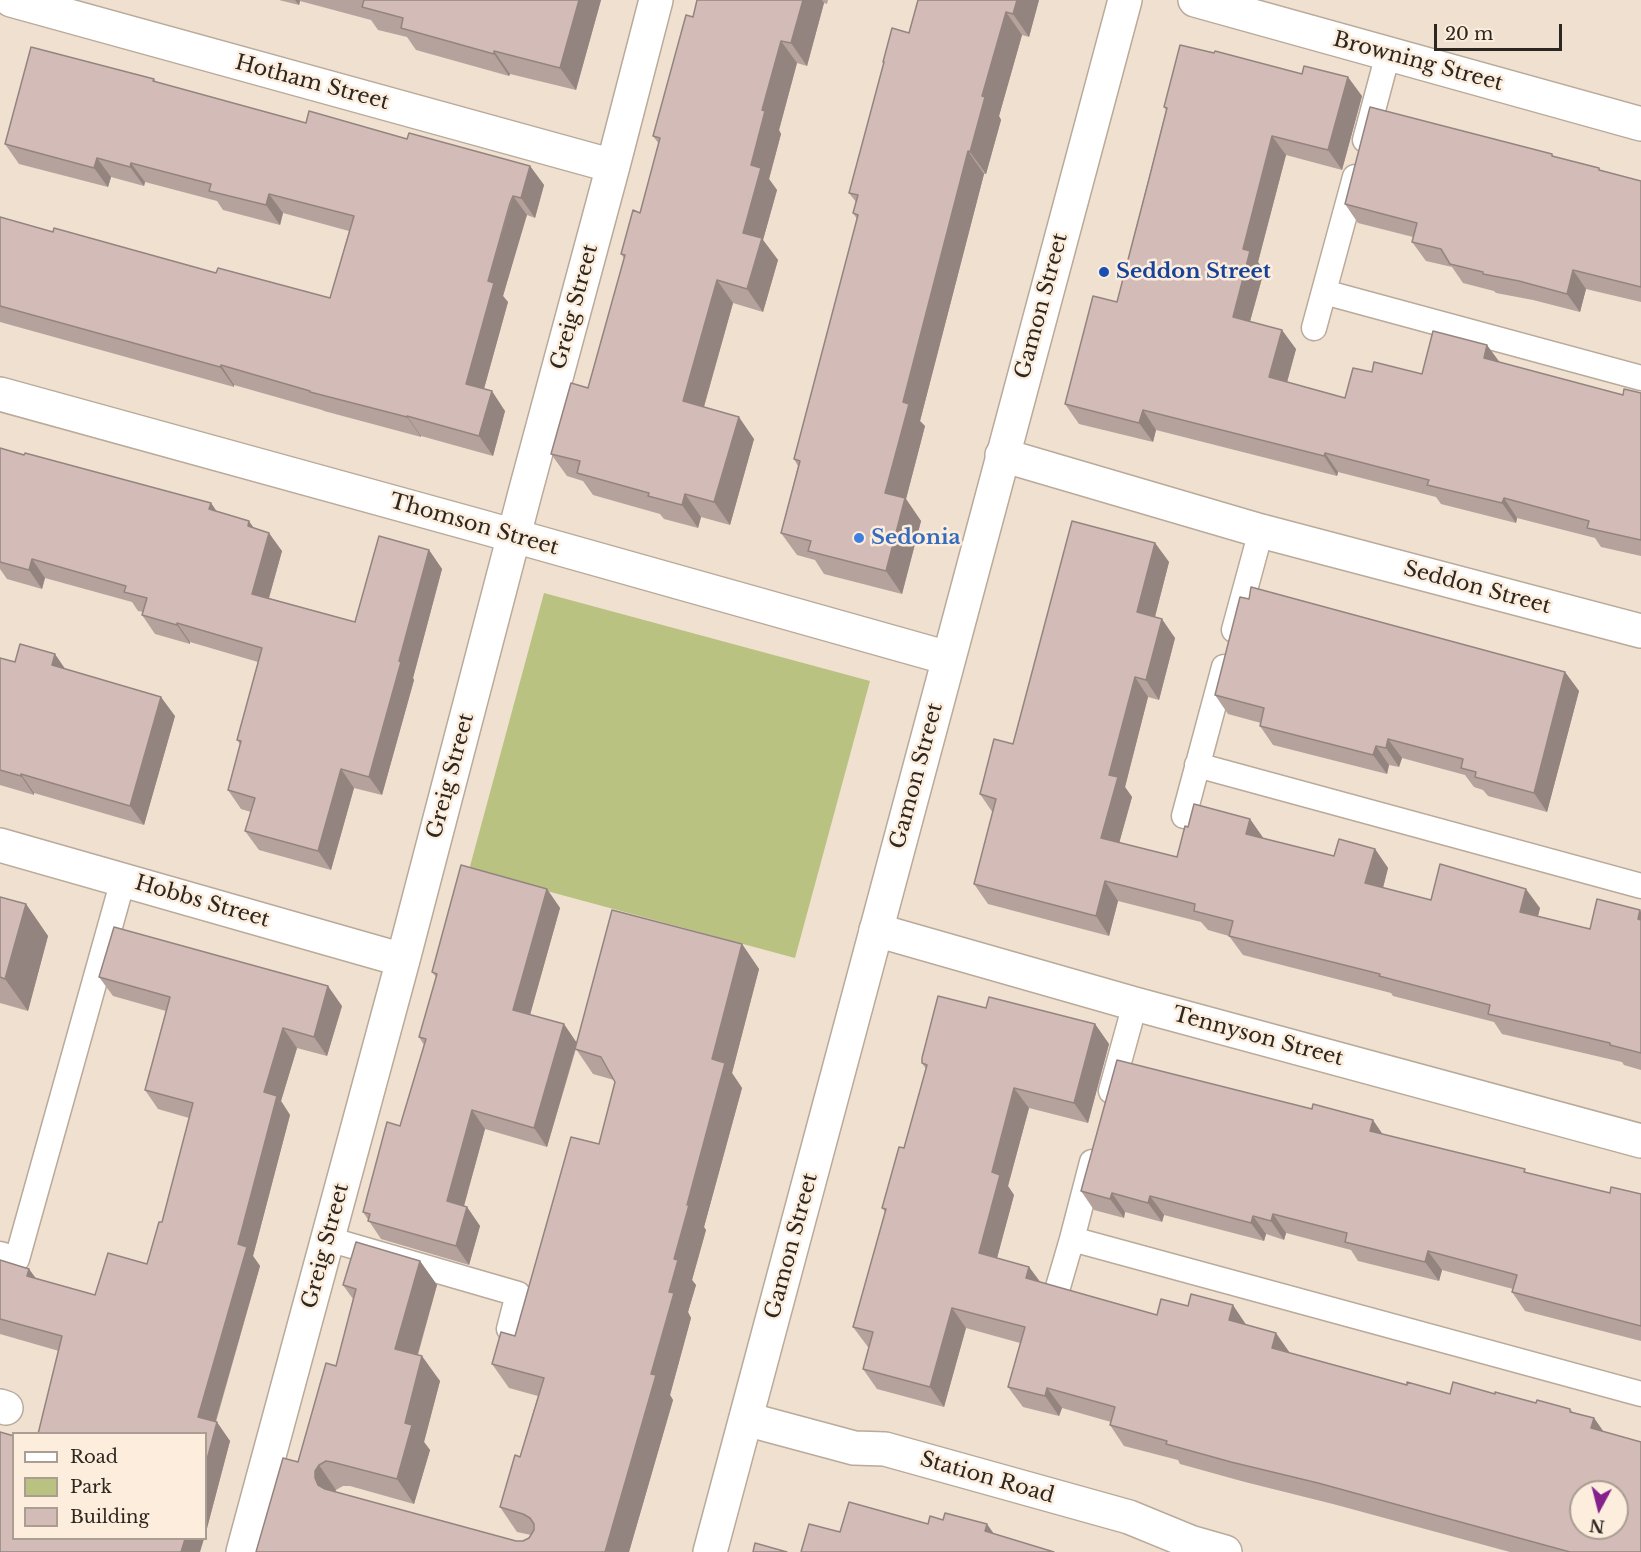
<!DOCTYPE html>
<style>
body{margin:0}
#map{position:relative;width:1641px;height:1552px;overflow:hidden;background:#efe0cf;font-family:"Libre Baskerville",serif}
canvas{display:block}
.legend{position:absolute;left:12px;top:1432px;width:195px;height:108px;box-sizing:border-box;background:#fceddc;border:2px solid #a99e91;margin:0;padding:8px 10px;list-style:none;font-size:18px;color:#2d2721}
.legend li{display:flex;align-items:center;gap:12px;height:30px}
.legend b{width:30px;border:2px solid #a99e91}
.north{position:absolute;left:1569px;top:1480px;width:60px;height:60px;box-sizing:border-box;background:#fceddc;border:2px solid #a99e91;border-radius:50%;rotate:187deg;font-size:16px;font-weight:700;line-height:24px;text-align:center;color:#2d2721}
.north::after{content:'';display:block;margin:auto;width:21px;height:27px;background:#84228d;clip-path:polygon(50% 0,100% 100%,50% 72%,0 100%)}
.scale{position:absolute;left:1434px;top:24px;width:128px;height:27px;box-sizing:border-box;border:3px solid #2d2721;border-top:0;padding-left:8px;font-size:18px;line-height:21px;white-space:nowrap;color:#2d2721;-webkit-text-stroke:4px #fceddc;paint-order:stroke}
</style>
<div id="map">
<canvas width="1641" height="1552"></canvas>
<ul class="legend">
<li><b style="height:8px;background:#fff"></b>Road</li>
<li><b style="height:16px;background:#bac282"></b>Park</li>
<li><b style="height:16px;background:#d3bcb7"></b>Building</li>
</ul>
<div class="north">N</div>
<div class="scale">20 m</div>
</div>
<script>
const ctx = document.querySelector('canvas').getContext('2d');
ctx.lineJoin = 'round';
function fill(path, color) { ctx.fillStyle = color; ctx.fill(path, 'evenodd'); }
const toPath = rows => new Path2D(rows.map(r => 'M' + r).join(''));
function stroke(path, color, width, dash) { ctx.strokeStyle = color; ctx.lineWidth = width; ctx.lineCap = dash ? 'butt' : 'round'; ctx.setLineDash(dash || []); ctx.stroke(path); }
function write(font, color, halo, rows, align = 'center') {
  ctx.font = font + ' "Libre Baskerville",serif'; ctx.lineWidth = 5; ctx.setLineDash([]); ctx.textBaseline = 'middle'; ctx.strokeStyle = halo; ctx.fillStyle = color; for (const [text, x, y, turn = 0] of rows) {
    ctx.save(); ctx.translate(x, y); ctx.rotate((+turn || 0) * Math.PI / 180); ctx.textAlign = isNaN(turn) ? turn : align; if (halo) ctx.strokeText(text, 0, 0); ctx.fillText(text, 0, 0); ctx.restore();
  }
}
fill(toPath([
 [544,593,870,681,795,958,469,870]
]), '#bac282');
const service = toPath([
 [1365,140,1388,54],
 [1324,292,1641,378],
 [1314,328,1355,177],
 [1234,630,1261,531],
 [1197,765,1641,886],
 [1184,816,1224,667],
 [1111,1091,1135,1004],
 [1092,1162,1072,1239,1641,1394],
 [328,1239,518,1294,509,1329],
 [0,1254,17,1259,123,880],
 [1058,1287,1072,1239]
]);
const minor = toPath([
 [11,0,613,166],
 [1195,0,1641,124],
 [0,394,479,526,948,658],
 [1002,455,1261,531,1641,631],
 [0,845,403,960],
 [876,930,1135,1004,1641,1141],
 [0,1406,6,1408],
 [746,1419,854,1448,885,1449,1129,1517,1190,1542,1225,1552],
 [243,1552,403,960,525,493,613,166,656,0]
]);
const tertiary = toPath([
 [710,1552,1125,0]
]);
stroke(service, '#b9aa9b', 27);
stroke(minor, '#b9aa9b', 36);
stroke(tertiary, '#b9aa9b', 36);
stroke(service, '#fff', 24);
stroke(minor, '#fff', 33);
stroke(tertiary, '#fff', 33);
fill(toPath([
 [279,0,601,0,576,90,510,74,509,76,416,50,407,37,378,30,371,20,300,1,299,5],
 [697,0,828,0,827,4,824,3,807,66,797,63,779,130,781,134,769,179,777,190,763,240,778,260,763,312,733,303,704,407,754,439,730,525,701,517,698,528,664,519,660,514,593,495,583,481,567,476,551,454,588,388,624,258,621,254,640,213,659,144,653,136,693,17],
 [1039,0,1029,37,1022,35,999,116,1001,120,986,174,984,174,920,421,925,426,906,499,921,521,902,594,824,574,815,560,797,555,781,533,798,466,794,459,857,219,853,213,856,202,849,193,884,63,883,62,909,33],
 [154,79,156,82,306,123,407,139,530,166,544,185,535,218,527,215,524,222,503,296,508,302,484,389,505,411,493,456,421,436,421,437,324,411,322,410,234,385,234,387,0,322,0,217,53,232,216,273,330,298,349,231,283,213,280,225,223,210,217,201,145,182,144,186,111,177,108,187,19,164,5,144],
 [1362,96,1342,170,1286,155,1258,262,1264,271,1250,321,1296,349,1287,382,1345,398,1372,372,1422,374,1499,362,1623,395,1641,393,1641,556,1601,547,1595,538,1517,518,1516,523,1441,504,1436,497,1338,472,1337,476,1156,430,1153,442,1079,424,1065,404,1117,302,1166,110,1164,107],
 [1552,154,1554,157,1599,168,1600,170,1641,181,1641,302,1586,289,1580,312,1533,300,1496,293,1494,291,1463,283,1452,267,1426,261,1412,242,1413,237,1358,223,1345,204],
 [0,448,211,503,216,511,254,528,282,551,269,598,355,622,429,550,442,569,413,678,414,680,382,795,354,788,331,870,259,850,245,831,251,812,241,809,228,790,240,744,237,740,258,662,190,642,190,644,155,634,142,615,143,612,138,611,132,602,45,578,42,589,7,579,0,569],
 [1155,543,1169,562,1155,617,1175,638,1159,700,1148,697,1125,787,1132,797,1119,843,1177,857,1188,827,1250,819,1263,838,1334,856,1375,849,1388,868,1383,888,1431,900,1540,908,1538,916,1590,929,1641,912,1641,1070,1624,1065,1622,1062,1502,1034,1494,1022,1393,996,1391,993,1243,955,1229,936,1208,930,1201,922,1118,901,1109,936,988,904,974,884,993,813,980,794,1013,744],
 [0,658,15,662,66,669,175,716,144,825,34,793,34,795,0,785],
 [1565,672,1579,691,1547,812,1488,796,1483,790,1474,787,1465,775,1402,758,1399,767,1389,765,1387,774,1273,745,1260,726,1261,723,1228,714,1215,695],
 [547,889,560,908,530,1015,577,1042,742,944,759,969,732,1073,742,1088,704,1227,706,1230,692,1280,696,1285,688,1312,691,1318,670,1395,673,1400,629,1552,256,1552,298,1462,336,1366,353,1299,343,1285,420,1261,437,1285,418,1355,440,1381,424,1442,430,1450,414,1504,350,1486,343,1486,336,1490,335,1492,516,1541,523,1541,529,1538,531,1535,517,1532,500,1507,520,1457,538,1396,509,1388,492,1364,515,1336,599,1144,615,1082,614,1080,593,1074,576,1049,547,1147,485,1129,464,1206,467,1207,480,1226,469,1265,381,1239,363,1212,400,1126,424,1045,419,1037,436,977,432,972],
 [0,897,26,904,48,936,28,1011,0,1003],
 [99,977,342,1006,327,1056,297,1048,281,1101,290,1115,253,1256,260,1266,216,1422,230,1441,206,1532,206,1434,59,1351,0,1334,0,1260,29,1269,36,1279,95,1295,147,1264,162,1222,189,1118,158,1109,145,1090,166,1011,113,996],
 [986,1008,1095,1024,1109,1044,1088,1123,1029,1108,1008,1186,1014,1195,997,1258,1029,1267,1040,1282,1157,1315,1246,1325,1290,1353,1407,1385,1450,1394,1495,1394,1536,1403,1570,1409,1573,1412,1594,1418,1603,1431,1641,1552,1510,1552,1333,1504,1245,1482,1180,1464,1178,1460,1124,1446,1110,1425,1111,1422,1062,1408,1059,1416,1023,1407,1008,1387,1020,1343,966,1328,944,1407,877,1389,863,1369,869,1347,868,1347,853,1327,885,1212,882,1208,904,1148,926,1069,922,1063],
 [1383,1134,1527,1173,1610,1193,1641,1194,1641,1341,1525,1311,1512,1292,1513,1289,1442,1270,1439,1281,1358,1261,1351,1250,1286,1233,1284,1240,1266,1234,1264,1241,1164,1215,1162,1222,1125,1212,1124,1218,1094,1210,1081,1191]
]), '#b5a29d');
fill(toPath([
 [295,0,299,0,300,1,299,5],
 [579,0,601,0,576,90,560,68],
 [803,0,822,0,824,3,807,66,791,43],
 [1017,0,1039,0,1029,37,1013,14],
 [1006,12,1022,35,999,116,1001,120,986,174,970,152,982,96],
 [781,41,797,63,779,130,781,134,769,179,777,190,763,240,778,260,763,312,747,289,743,233,751,165,762,110],
 [494,51,510,74,509,76,494,54],
 [1348,77,1362,96,1342,170,1328,150],
 [1272,136,1286,155,1258,262,1264,271,1246,336,1233,317,1243,249],
 [968,151,984,174,920,421,925,426,906,499,921,521,902,594,886,571,885,493,903,402],
 [97,158,111,177,108,187,94,168],
 [131,163,145,182,144,186,130,167],
 [530,166,544,185,535,218,521,198],
 [269,194,283,213,280,225,266,205],
 [513,196,527,215,503,296,508,302,480,403,466,384,488,281],
 [1573,270,1586,289,1580,312,1567,294],
 [717,280,733,303,699,424,683,401],
 [1282,330,1296,349,1283,397,1269,377],
 [1487,345,1501,364,1484,358],
 [221,365,234,385,234,387,220,367],
 [492,391,505,411,493,456,479,436],
 [1143,410,1156,430,1153,442,1139,423],
 [407,416,421,436,421,437,407,417],
 [739,417,754,439,730,525,714,502],
 [1325,453,1338,472,1337,476,1324,456],
 [685,494,701,517,698,528,682,505],
 [1504,498,1517,518,1516,523,1502,503],
 [211,503,224,522,209,509],
 [249,521,262,540,248,526],
 [269,533,282,551,265,612,252,594],
 [1155,543,1169,562,1151,632,1137,612],
 [429,550,442,569,413,678,414,680,382,795,369,777,399,661],
 [32,559,45,578,42,589,29,570],
 [1162,619,1175,638,1159,700,1146,680],
 [177,623,190,642,190,644,177,625],
 [55,654,68,673,52,665],
 [1565,672,1579,691,1547,812,1534,793],
 [1135,677,1148,697,1125,787,1132,797,1115,858,1101,838,1109,775],
 [161,697,175,716,144,825,130,806],
 [1388,739,1402,758,1399,767,1386,748],
 [1376,746,1389,765,1387,774,1373,755],
 [341,769,354,788,331,870,318,851],
 [21,774,34,793,34,795,21,776],
 [1250,819,1264,839,1246,834],
 [1375,849,1388,868,1379,903,1365,883],
 [1105,881,1118,901,1109,936,1096,916],
 [547,889,560,908,526,1029,513,1010],
 [1526,889,1540,908,1534,932,1520,912],
 [26,904,48,936,28,1011,5,979],
 [1640,910,1641,912,1641,924,1638,919],
 [742,944,759,969,732,1073,742,1088,704,1227,706,1230,692,1280,696,1285,688,1312,691,1318,670,1395,673,1400,629,1552,605,1552,651,1374,674,1259,687,1205,712,1059],
 [328,986,342,1006,327,1056,314,1037],
 [564,1024,577,1043,547,1147,534,1128],
 [1095,1024,1109,1044,1088,1123,1074,1103],
 [283,1028,297,1048,281,1101,290,1115,253,1256,260,1266,211,1437,198,1417,238,1244,264,1092],
 [1014,1088,1029,1108,1008,1186,1014,1195,993,1273,979,1253,992,1172],
 [472,1110,485,1129,460,1220,447,1201],
 [1373,1120,1386,1139,1370,1131],
 [1112,1193,1125,1212,1124,1218,1110,1199],
 [1150,1196,1164,1215,1162,1222,1148,1203],
 [467,1207,480,1226,469,1265,456,1246],
 [1273,1214,1286,1233,1284,1240,1271,1221],
 [1253,1216,1266,1234,1264,1241,1251,1223],
 [1428,1251,1442,1270,1439,1281,1425,1262],
 [420,1261,437,1285,412,1374,395,1349],
 [1029,1267,1044,1287,1026,1278],
 [29,1269,43,1288,27,1276],
 [1233,1305,1247,1326,1229,1320],
 [952,1308,966,1328,944,1407,930,1387],
 [1276,1333,1290,1353,1272,1348],
 [422,1356,440,1381,424,1442,430,1450,414,1504,397,1479,405,1423],
 [1047,1388,1062,1408,1059,1416,1045,1396],
 [1594,1418,1608,1438,1591,1428],
 [217,1422,230,1441,206,1532,206,1463],
 [319,1465,336,1490,332,1496,318,1485,315,1478,315,1471],
 [987,1524,1004,1548,985,1531],
 [185,1539,204,1539,200,1552,181,1552]
]), '#948480');
const building = toPath([
 [364,0,579,0,560,68,494,51,494,54,401,28,403,18,362,7,364,0],
 [697,0,803,0,791,43,781,41,762,110,765,111,751,165,761,168,743,233,762,238,747,289,717,280,683,401,739,417,714,502,685,494,682,505,648,496,649,493,577,473,580,461,551,454,571,383,588,388,625,255,621,254,633,210,640,213,660,138,653,136,686,15,693,17,697,0],
 [918,0,1017,0,1013,14,1006,12,982,96,985,97,970,152,968,151,903,402,909,404,885,493,905,498,886,571,808,551,811,541,781,533,800,461,794,459,858,215,853,213,858,195,849,193,884,62,883,62,892,28,909,33,918,0],
 [1180,45,1214,53,1215,51,1302,74,1304,66,1348,77,1328,150,1272,136,1243,249,1250,251,1233,317,1282,330,1269,377,1345,398,1353,368,1372,372,1374,362,1422,374,1433,331,1487,345,1484,358,1623,395,1624,389,1641,393,1641,540,1587,528,1589,521,1504,498,1502,503,1427,485,1429,480,1325,453,1324,456,1143,410,1139,423,1065,404,1093,296,1117,302,1149,179,1167,108,1164,107,1180,45],
 [31,47,154,79,153,81,306,123,309,111,407,139,409,133,530,166,521,198,513,196,510,203,488,281,494,283,466,384,492,391,479,436,407,416,407,417,310,392,310,391,221,365,220,367,0,306,0,217,53,232,54,228,216,273,218,268,330,298,354,216,269,194,266,205,209,191,211,184,131,163,130,167,97,158,94,168,5,144,31,47],
 [1370,107,1552,154,1552,156,1599,168,1599,170,1641,181,1641,287,1573,270,1567,294,1519,281,1483,274,1483,272,1450,264,1441,249,1412,242,1417,223,1345,204,1370,107],
 [0,448,24,455,25,453,211,503,209,509,249,521,248,526,269,533,252,594,355,622,379,536,429,550,399,661,401,662,369,777,341,769,318,851,245,831,255,798,228,790,241,741,237,740,262,648,177,623,177,625,142,615,147,598,124,592,126,586,32,559,29,570,0,562,0,448],
 [1072,521,1155,543,1137,612,1162,619,1146,680,1135,677,1109,775,1118,777,1101,838,1177,857,1185,826,1188,827,1194,804,1250,819,1246,834,1334,856,1339,839,1375,849,1365,883,1431,900,1440,864,1526,889,1520,912,1590,929,1597,899,1640,910,1638,919,1641,920,1641,1053,1610,1045,1610,1043,1488,1014,1490,1005,1379,976,1380,974,1229,936,1233,921,1194,911,1195,904,1105,881,1096,916,974,884,996,799,980,794,994,739,1013,744,1072,521],
 [1251,587,1565,672,1534,793,1475,777,1476,772,1461,768,1463,759,1388,739,1386,748,1376,746,1373,755,1260,726,1264,708,1215,695,1240,597,1249,599,1251,587],
 [20,644,55,654,52,665,161,697,130,806,21,774,21,776,0,770,0,658,15,662,20,644],
 [461,865,547,889,513,1010,564,1024,534,1128,472,1110,447,1201,467,1207,456,1246,368,1221,370,1214,363,1212,387,1122,400,1126,426,1039,419,1037,437,974,432,972,461,865],
 [0,897,26,904,5,979,0,977,0,897],
 [612,910,742,944,712,1059,725,1063,687,1205,689,1205,674,1259,678,1260,669,1292,674,1293,651,1374,656,1375,605,1552,256,1552,283,1458,298,1462,326,1363,336,1366,356,1289,343,1285,356,1242,420,1261,395,1349,422,1356,405,1423,412,1425,397,1479,332,1462,326,1461,319,1465,315,1471,315,1478,318,1485,325,1489,516,1541,523,1541,529,1538,534,1530,534,1524,530,1518,523,1514,500,1507,515,1455,520,1457,544,1378,492,1364,501,1332,515,1336,571,1137,599,1144,615,1082,601,1057,575,1049,612,910],
 [114,927,328,986,314,1037,283,1028,264,1092,277,1096,238,1244,247,1247,198,1417,217,1422,206,1463,206,1434,38,1434,62,1336,0,1319,0,1260,29,1269,27,1276,95,1295,108,1253,147,1264,159,1222,162,1222,193,1103,145,1090,170,997,99,977,114,927],
 [938,996,986,1008,989,997,1095,1024,1074,1103,1014,1088,992,1172,1000,1175,979,1253,1029,1267,1026,1278,1157,1315,1161,1299,1188,1306,1191,1294,1233,1305,1229,1320,1276,1333,1272,1348,1407,1385,1407,1382,1450,1394,1453,1382,1495,1394,1495,1392,1536,1403,1537,1400,1570,1409,1570,1412,1594,1418,1591,1428,1641,1442,1641,1552,1570,1552,1318,1483,1231,1462,1166,1444,1167,1441,1110,1425,1115,1407,1047,1388,1045,1396,1008,1387,1025,1327,952,1308,930,1387,863,1369,873,1332,853,1327,886,1209,882,1208,899,1147,904,1148,927,1065,922,1063,922,1058,938,996],
 [1581,1492,1617,1492,1617,1528,1581,1528,1581,1492],
 [1117,1060,1312,1109,1313,1104,1373,1120,1370,1131,1525,1169,1524,1172,1610,1193,1611,1187,1641,1194,1641,1326,1512,1292,1517,1275,1428,1251,1425,1262,1345,1242,1347,1233,1273,1214,1271,1221,1253,1216,1251,1223,1150,1196,1148,1203,1112,1193,1110,1199,1081,1191,1117,1060],
 [0,1432,14,1436,14,1539,185,1539,181,1552,0,1552,0,1432],
 [849,1502,928,1524,930,1516,943,1520,945,1513,987,1524,985,1531,1054,1552,801,1552,809,1524,840,1532,849,1502],
 [755,1543,787,1552,753,1552,755,1543]
]);
fill(building, '#d3bcb7');
stroke(building, '#948480', 1.5);
for (const [x, y, r, color] of [
 [1104,272,6,"#1a4fb4"],
 [859,538,6,"#3f7fe0"]
]) { const dot = new Path2D(); dot.arc(x, y, r, 0, 2 * Math.PI); ctx.fillStyle = color; ctx.fill(dot); stroke(dot, '#fceddc', 2); }
write('21px', '#2d2721', '#fceddc', [
 ["Browning Street",1418,62,15],
 ["Hotham Street",312,83,15],
 ["Gamon Street",1042,306,-75],
 ["Greig Street",575,307,-75],
 ["Thomson Street",474,525,16],
 ["Seddon Street",1477,588,15],
 ["Greig Street",451,776,-75],
 ["Gamon Street",917,776,-75],
 ["Hobbs Street",202,902,16],
 ["Tennyson Street",1258,1037,15],
 ["Greig Street",326,1246,-75],
 ["Gamon Street",792,1246,-75],
 ["Station Road",987,1478,16]
]);
write('bold 21px', '#164399', '#fceddc', [
 ["Seddon Street",1116,272]
], 'left');
write('bold 21px', '#366cbe', '#fceddc', [
 ["Sedonia",871,538]
], 'left');
</script>
